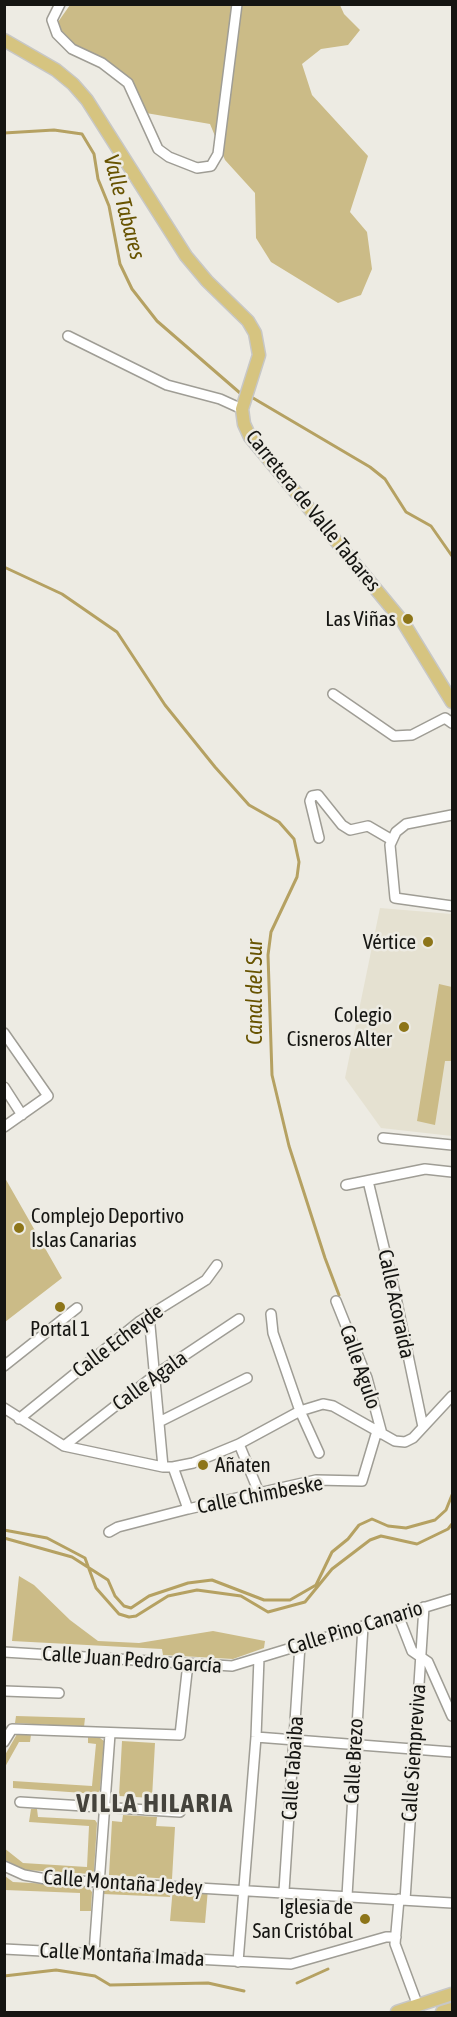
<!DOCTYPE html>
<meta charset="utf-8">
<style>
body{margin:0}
#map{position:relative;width:457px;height:2017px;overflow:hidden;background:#edebe3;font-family:"Asap Condensed",sans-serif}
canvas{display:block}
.frame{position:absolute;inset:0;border:6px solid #151512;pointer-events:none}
</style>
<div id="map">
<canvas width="457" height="2017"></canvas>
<div class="frame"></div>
</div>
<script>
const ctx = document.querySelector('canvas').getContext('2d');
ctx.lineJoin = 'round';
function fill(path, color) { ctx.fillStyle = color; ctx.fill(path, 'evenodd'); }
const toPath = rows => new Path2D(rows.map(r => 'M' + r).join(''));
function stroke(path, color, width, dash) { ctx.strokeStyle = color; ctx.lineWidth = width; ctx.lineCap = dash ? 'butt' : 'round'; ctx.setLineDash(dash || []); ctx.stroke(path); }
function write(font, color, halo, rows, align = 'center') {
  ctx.font = font + ' "Asap Condensed",sans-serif'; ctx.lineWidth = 5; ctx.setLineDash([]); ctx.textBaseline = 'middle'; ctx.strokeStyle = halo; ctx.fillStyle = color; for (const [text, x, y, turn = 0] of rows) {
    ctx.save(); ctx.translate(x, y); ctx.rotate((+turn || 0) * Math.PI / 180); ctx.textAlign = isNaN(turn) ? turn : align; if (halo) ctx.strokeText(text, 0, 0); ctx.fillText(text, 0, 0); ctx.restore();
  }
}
fill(toPath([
 [380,908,452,914,452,1136,381,1128,345,1078]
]), '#e5e1d1');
fill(toPath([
 [70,5,340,5,344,14,360,30,348,45,321,49,302,64,312,95,368,156,350,212,367,232,372,269,361,295,338,303,271,262,256,238,255,193,225,160,210,124,146,113,133,83,125,75,76,46,61,30,58,22],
 [439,984,452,987,452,1061,445,1061,435,1125,417,1121],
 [5,1178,62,1278,5,1322,4,1322],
 [19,1576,34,1585,70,1620,98,1641,139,1643,213,1631,265,1641,264,1648,233,1659,163,1655,162,1649,12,1641],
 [16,1716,85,1718,84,1727,15,1723],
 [17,1734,31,1735,30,1742,19,1742,5,1767,5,1755],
 [88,1737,100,1738,104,1741,100,1790,97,1794,13,1788,13,1781,92,1786,96,1744,88,1743],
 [122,1741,155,1743,152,1798,119,1796],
 [31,1809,37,1809,38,1817,95,1820,97,1823,94,1871,91,1874,25,1870,5,1860,4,1848,23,1863,87,1867,89,1826,29,1822],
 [123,1815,157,1817,156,1826,175,1827,172,1879,109,1875,112,1821,122,1822],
 [5,1876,13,1882,87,1886,92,1892,91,1911,80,1911,80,1893,5,1890],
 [103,1887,171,1890,170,1897,103,1894],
 [173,1887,208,1889,205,1923,170,1921]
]), '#cbbb87');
stroke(toPath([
 [4,133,54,130,82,134,94,154,98,179,109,206,120,264,132,289,157,321,240,393],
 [253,398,370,467,385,479,406,512,431,526,452,556],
 [4,567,62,594,117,632,165,705,215,767,249,805,279,822,294,839,299,862,297,877,271,932,268,955,272,1075,289,1146,325,1258,339,1295],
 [4,1530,47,1538,85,1558,96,1588,119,1614,129,1617,136,1616,168,1596,197,1590,241,1596,268,1612,305,1602,332,1569,370,1540,381,1536,417,1544,448,1529,452,1524],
 [4,1538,72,1557,108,1580,115,1596,124,1606,131,1608,149,1596,188,1583,212,1580,264,1600,290,1600,316,1585,332,1552,348,1539,359,1525,372,1519,388,1526,406,1528,435,1520,446,1510,452,1495],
 [4,1976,56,1970,95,1976,110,1985,208,1983,244,1991],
 [297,1983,328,1969]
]), '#b5a162', 3);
const minor = toPath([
 [60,4,52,20,57,34,72,49,102,63,128,83,158,149,169,157,197,168,211,166,218,154,237,4],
 [68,336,167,385,220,399,242,409],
 [333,694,394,736,412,735,445,718,452,723],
 [452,815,406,824,396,832,390,845,395,898,452,906],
 [319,838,310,801,312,796,318,795,342,825,350,830,368,826,392,840],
 [4,1033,48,1096,4,1127],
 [4,1087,22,1115],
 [383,1138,452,1145],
 [368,1181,395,1293,423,1427],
 [346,1185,425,1169,452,1172],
 [336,1301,367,1378,382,1434],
 [271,1314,273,1333,300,1411,319,1453],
 [149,1315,163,1467],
 [4,1366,77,1308],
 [4,1408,64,1446,163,1467,173,1467,193,1463,239,1444,300,1411,323,1404,333,1406,395,1441,405,1442,413,1438,452,1396],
 [19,1419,140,1321,206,1280,217,1265],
 [159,1422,247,1378],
 [239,1444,260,1495],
 [64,1446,155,1375,239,1319],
 [173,1467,188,1509],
 [109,1532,118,1527,188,1509,316,1480,362,1481,377,1431],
 [398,1615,412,1651,428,1662,452,1716],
 [4,1652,232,1666,452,1599],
 [4,1691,59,1693],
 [256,1737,452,1752],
 [4,1742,12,1729,180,1735,188,1663],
 [20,1802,180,1812],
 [4,1866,24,1875,46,1879,452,1903],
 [284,1891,300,1645],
 [347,1896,363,1626],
 [399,1899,395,1944,418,2006],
 [405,1900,424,1607],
 [4,1949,291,1964,386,1937,396,1937],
 [94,1953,110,1734],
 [238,1962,256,1737,259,1658]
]);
const major = toPath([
 [4,40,56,70,73,84,87,100,186,256,207,281,248,321,255,333,259,355,242,409,244,424,250,437,403,622,452,702],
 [397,2012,452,1994],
 [442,2012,452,2009]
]);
stroke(minor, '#9f9d95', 12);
stroke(major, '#c7c7c6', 15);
stroke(minor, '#fff', 9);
stroke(major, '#d6c480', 12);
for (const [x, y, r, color] of [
 [408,619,6,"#8d7519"],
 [428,942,6,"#8d7519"],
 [404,1027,6,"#8d7519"],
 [19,1228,6,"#8d7519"],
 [60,1307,6,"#8d7519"],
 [203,1465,6,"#8d7519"],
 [365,1919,6,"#8d7519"]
]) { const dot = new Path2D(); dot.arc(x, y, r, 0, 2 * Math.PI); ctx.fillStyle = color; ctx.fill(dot); stroke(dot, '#edebe3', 2); }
write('21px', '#151512', '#edebe3', [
 ["Carretera de Valle Tabares",313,511,51],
 ["Calle Acoraida",396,1304,78],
 ["Calle Echeyde",118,1341,-37],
 ["Calle Agulo",360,1367,71],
 ["Calle Agala",150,1381,-36],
 ["Calle Chimbeske",260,1495,-11],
 ["Calle Pino Canario",355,1628,-17],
 ["Calle Juan Pedro García",132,1660,4],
 ["Calle Siempreviva",414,1753,-86],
 ["Calle Brezo",354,1761,-87],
 ["Calle Tabaiba",293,1768,-86],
 ["Calle Montaña Jedey",123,1883,4],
 ["Calle Montaña Imada",122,1955,3]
]);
write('21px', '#151512', '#edebe3', [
 ["Las Viñas",396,619],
 ["Vértice",416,942],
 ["Colegio",392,1015],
 ["Cisneros Alter",392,1039],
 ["Complejo Deportivo",31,1216,"left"],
 ["Islas Canarias",31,1240,"left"],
 ["Portal 1",60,1329,"center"],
 ["Añaten",215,1465,"left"],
 ["Iglesia de",353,1907],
 ["San Cristóbal",353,1931]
], 'right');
write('italic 22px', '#675300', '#edebe3', [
 ["Valle Tabares",124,207,75],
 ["Canal del Sur",255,992,-90]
]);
ctx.letterSpacing = '1.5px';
write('bold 27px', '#45433c', '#edebe3', [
 ["VILLA HILARIA",155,1803]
]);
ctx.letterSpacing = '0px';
</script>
